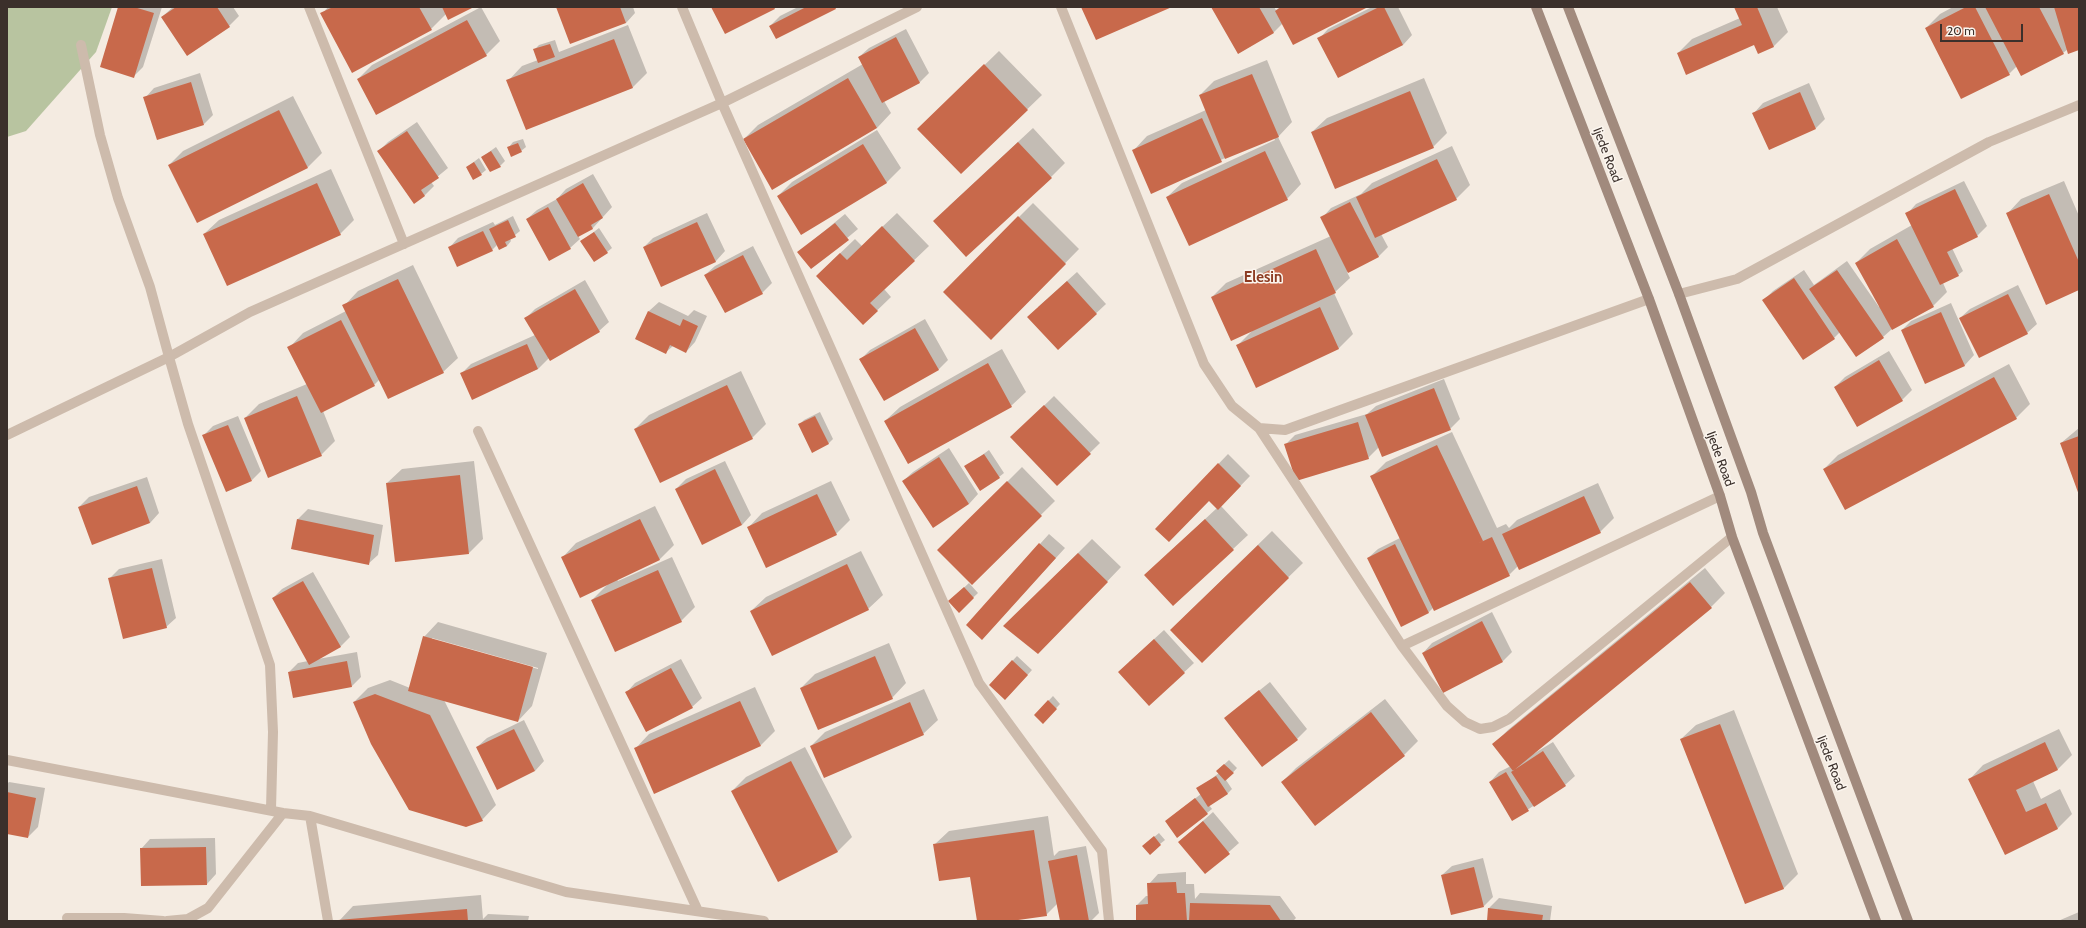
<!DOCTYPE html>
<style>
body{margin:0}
#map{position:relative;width:2086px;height:928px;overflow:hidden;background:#f4ebe1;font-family:Cabin,sans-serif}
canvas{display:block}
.frame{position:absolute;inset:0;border:8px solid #3b302b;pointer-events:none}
.scale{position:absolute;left:1940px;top:24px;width:83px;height:18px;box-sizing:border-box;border:2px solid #3b302b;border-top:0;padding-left:5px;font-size:12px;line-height:14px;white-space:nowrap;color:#3b302b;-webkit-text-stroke:3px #fbf5ee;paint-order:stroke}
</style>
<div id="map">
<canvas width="2086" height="928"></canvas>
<div class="frame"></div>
<div class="scale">20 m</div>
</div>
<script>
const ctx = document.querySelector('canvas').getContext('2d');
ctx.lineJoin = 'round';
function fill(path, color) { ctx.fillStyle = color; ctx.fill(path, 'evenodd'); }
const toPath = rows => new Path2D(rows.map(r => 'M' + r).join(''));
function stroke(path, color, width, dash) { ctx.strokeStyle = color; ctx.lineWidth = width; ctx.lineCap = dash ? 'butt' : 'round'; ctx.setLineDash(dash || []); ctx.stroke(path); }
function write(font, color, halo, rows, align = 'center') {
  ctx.font = font + ' Cabin,sans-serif'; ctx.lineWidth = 3; ctx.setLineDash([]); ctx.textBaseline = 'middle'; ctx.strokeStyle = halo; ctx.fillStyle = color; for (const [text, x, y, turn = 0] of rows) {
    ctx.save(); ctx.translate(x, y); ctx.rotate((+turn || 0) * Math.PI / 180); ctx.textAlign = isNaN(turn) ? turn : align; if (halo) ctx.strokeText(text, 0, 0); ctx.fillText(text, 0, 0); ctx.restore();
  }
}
fill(toPath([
 [7,7,112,7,96,52,26,131,7,137]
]), '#b8c4a0');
fill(toPath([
 [119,7,162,7,143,67,134,76],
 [173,7,233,7,239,16,229,26,187,55,162,17],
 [328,7,472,7,446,14,431,29,322,14],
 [481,7,500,41,486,55,358,79,372,65],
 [557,7,633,7,635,13,626,23],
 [798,7,836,7,770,26,780,16],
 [1212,7,1274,7,1276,10,1280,7,1365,7,1283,23,1274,32,1239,53],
 [1372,7,1398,7,1412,35,1403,45,1339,77,1319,39,1328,29],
 [1735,7,1777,7,1788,32,1774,46,1758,53,1755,44,1678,53,1692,39,1740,18],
 [1953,7,2079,7,2079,49,2068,49,2063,53,2017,66,2009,74,1926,28,1940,14],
 [628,25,647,73,633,87,508,81,522,66,538,60,534,50,539,45,555,40,559,52],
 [906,29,929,73,919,83,884,101,891,113,877,128,744,139,758,125,863,64,859,57,869,48],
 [999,51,1042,95,961,173,933,115],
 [1267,60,1292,122,1278,137,1301,184,1287,199,1167,197,1182,183,1275,140,1274,138,1225,158,1152,193,1133,151,1147,136,1206,110,1200,95,1214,81],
 [200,73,213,115,204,124,145,98,154,88],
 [1424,78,1447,133,1433,147,1312,132,1327,118],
 [1809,83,1825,119,1816,128,1754,113,1763,103],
 [293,96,322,153,308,167,169,165,183,151],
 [417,122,448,168,431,182,434,186,424,196,379,151,388,142],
 [1033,128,1065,163,1051,177,948,207],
 [877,130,901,168,886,183,778,196,792,182],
 [523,139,526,147,521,151,509,147,513,142],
 [1452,146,1470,185,1456,199,1381,234,1388,247,1378,257,1347,272,1350,278,1334,293,1353,334,1338,349,1237,346,1254,329,1212,297,1226,283,1331,236,1322,218,1331,208,1361,194,1372,183],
 [496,147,505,161,500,166,482,157],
 [479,158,486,170,481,174,467,167],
 [331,169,354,220,340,234,204,234,219,220],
 [593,174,612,207,593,228,578,236,580,239,570,248,527,219,537,210,557,199,566,189],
 [1964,181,1987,226,1977,236,1952,248,1963,271,1958,275,1943,283,1947,292,1933,306,1892,329,1883,337,1856,356,1840,332,1834,338,1764,300,1773,291,1804,270,1814,285,1847,261,1879,307,1880,306,1856,263,1870,249,1912,225,1907,214,1916,204],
 [2064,181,2079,216,2079,289,2007,214,2021,199],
 [1033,203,1079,249,991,339,944,292],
 [707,213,725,251,716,261,662,286,644,247,653,238],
 [897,213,929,246,884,289,891,297,863,324,832,261,855,239,862,246],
 [845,214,858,229,811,268,799,252],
 [513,216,520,231,510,239,511,241,507,246,499,249,497,245,492,250,449,248,458,238,493,222,495,225],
 [599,228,612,248,607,252,582,241],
 [753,246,772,283,762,293,725,312,705,275,715,266],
 [413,265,458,358,443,372,380,379,374,385,323,411,335,441,321,455,245,418,259,404,307,384,289,348,303,333,346,311,344,306,358,291],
 [1077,272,1106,304,1058,349,1038,307],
 [585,280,609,322,599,331,549,358,538,369,473,398,461,374,471,364,535,335,526,318,535,309],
 [2018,285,2037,324,2027,333,1960,318,1970,309],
 [659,302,688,316,694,310,707,316,695,342,686,352,673,346,665,353,636,339,649,311],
 [1951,303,1974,355,1965,365,1925,382,1902,330,1911,321],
 [925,319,948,360,938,370,861,359,870,350],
 [1002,349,1026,392,1011,406,885,421,900,407],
 [1889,351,1912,390,1902,400,1857,426,1835,387,1845,377],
 [2009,364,2030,404,2016,418,1824,469,1838,455],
 [741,371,766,424,752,438,635,429,649,415],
 [1444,379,1460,419,1450,429,1379,447,1368,458,1286,444,1295,435,1367,414,1376,406],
 [1054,396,1100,443,1057,485,1021,428],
 [820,412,833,439,829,443,813,452,800,424,804,420],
 [238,416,261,471,252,480,203,436,213,426],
 [2079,428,2079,492,2061,443],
 [1452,432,1497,528,1506,524,1509,528,1517,520,1598,483,1614,518,1600,532,1518,566,1509,575,1433,608,1429,612,1402,626,1368,558,1378,549,1400,538,1372,476,1386,462],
 [949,448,978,494,969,504,903,481,913,472],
 [989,450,1004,473,999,477,966,467],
 [1228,454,1250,476,1221,506,1248,535,1173,605,1160,561,1217,508,1209,500,1156,529],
 [474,461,483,539,469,553,387,483,402,469],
 [725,461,751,515,742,525,676,489,686,479],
 [1022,467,1055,501,972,583,939,550],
 [147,477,159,513,150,523,79,507,89,497],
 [831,481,850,520,836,534,748,528,762,513],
 [655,506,674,545,660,559,617,579,618,581,672,557,695,607,681,621,592,600,609,583,562,558,576,543],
 [308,509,383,525,378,555,368,564,292,549,298,519],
 [1272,531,1303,563,1202,661,1185,616],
 [1049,534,1065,548,982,639,967,625],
 [1092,539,1121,567,1052,639,1005,626],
 [861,551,883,595,868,609,751,611,766,597],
 [162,559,176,618,166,627,109,579,119,569],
 [1705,568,1725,593,1711,607,1530,756,1553,742,1575,776,1565,785,1512,820,1490,782,1499,772,1511,766,1493,745,1508,730],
 [313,572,350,637,340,647,318,659,357,652,361,677,352,686,289,672,298,663,308,661,273,598,282,589],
 [969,583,978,593,959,611,954,597],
 [1492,612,1512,652,1503,661,1423,653,1432,643],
 [438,622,547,653,532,706,518,721,444,700,496,805,482,820,354,702,368,688,390,680,410,688,424,637],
 [432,638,538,668,538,669,432,640],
 [1164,630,1194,663,1149,705,1129,662],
 [889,643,906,683,892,698,801,688,815,674],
 [1017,656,1032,670,1010,694,990,685],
 [681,659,702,698,692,707,626,693,635,683],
 [1270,682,1307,729,1297,739,1225,718],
 [755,687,775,731,761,745,635,749,649,734],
 [924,689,938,720,923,734,811,746,825,732],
 [1053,696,1060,704,1047,718,1035,715],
 [1385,699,1418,741,1404,755,1282,782,1296,768],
 [1734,710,1798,874,1783,889,1681,739,1696,725],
 [524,720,544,761,535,771,477,747,487,738],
 [2059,729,2072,755,2058,769,2033,781,2041,799,2060,789,2072,814,2058,828,2005,854,1969,780,1983,765],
 [805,747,852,837,838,851,779,881,732,791,746,777],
 [1229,760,1237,768,1226,780,1232,789,1227,794,1209,805,1212,809,1207,813,1171,817,1201,794,1198,789,1219,773,1217,771],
 [9,782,45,788,38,827,28,837,7,833,7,784],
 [1213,812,1239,843,1205,873,1179,842],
 [1048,816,1054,856,1059,851,1086,846,1099,913,1091,921,1061,921,1057,904,1046,915,1004,921,978,921,971,876,934,845,949,831],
 [1159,833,1165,840,1160,844,1148,842],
 [215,838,216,874,207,884,141,849,150,839],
 [1483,858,1493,897,1484,906,1442,875,1452,866],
 [1186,872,1186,884,1194,884,1195,899,1200,893,1280,896,1296,918,1293,921,1137,921,1137,905,1146,896,1149,896,1149,884,1158,874],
 [481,895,483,919,488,914,529,916,528,921,339,921,353,906],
 [1499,898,1552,906,1550,921,1488,921,1489,908],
 [2079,912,2079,921,2058,921]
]), '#0003');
fill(toPath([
 [118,7,134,7,154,13,134,78,100,67],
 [176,7,217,7,230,27,187,56,161,17],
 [333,7,419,7,432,30,352,73,320,13],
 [442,7,472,7,472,8,448,20],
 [556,7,620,7,626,23,570,44],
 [711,7,774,7,775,9,725,34],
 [806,7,835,7,836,9,776,39,769,26],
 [1081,7,1172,7,1096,40],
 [1211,7,1259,7,1274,33,1238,54],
 [1281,7,1368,7,1293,45,1275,11],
 [1379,7,1384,7,1403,45,1338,78,1317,38],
 [1734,7,1757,7,1774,47,1758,54,1754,45,1686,75,1677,53,1742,25],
 [1966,7,1975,7,2010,75,1961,99,1925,28],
 [1985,7,2039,7,2064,54,2021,76],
 [2054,7,2079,7,2079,50,2068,54],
 [467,20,487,56,376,115,357,79],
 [896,37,920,83,882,103,858,57],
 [614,39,633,88,526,130,506,80],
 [550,44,555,57,538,63,533,49],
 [984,64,1028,110,961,174,917,129],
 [1252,74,1279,137,1225,159,1199,95],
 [848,78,877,128,772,190,743,139],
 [191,82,204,125,157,140,143,97],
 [1410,91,1434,148,1335,189,1311,132],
 [1800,92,1816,129,1769,150,1752,113],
 [279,110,308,168,197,223,168,165],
 [1202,118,1222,162,1151,194,1132,150],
 [407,131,439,178,421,190,425,196,414,204,377,151],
 [1018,142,1052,178,966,257,933,221],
 [518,143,522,152,511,157,507,147],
 [863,144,887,183,801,235,777,196],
 [491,151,501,167,490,172,481,157],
 [1265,151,1288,200,1189,246,1166,197],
 [1437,159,1457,200,1375,238,1356,197],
 [474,162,482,175,473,180,466,167],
 [317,183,341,235,227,286,203,234],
 [583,183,603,218,591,225,593,229,578,237,556,199],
 [1955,189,1978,237,1947,252,1959,276,1940,285,1905,213],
 [2049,194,2079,262,2079,290,2046,305,2006,213],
 [1350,202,1379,257,1348,273,1320,217],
 [548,207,571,249,549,261,526,219],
 [1018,216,1066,264,991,340,943,292],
 [508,220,516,237,505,242,507,246,499,250,489,229],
 [697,222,716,262,661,287,643,247],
 [835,223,849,240,811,269,797,252],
 [882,226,915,261,870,303,878,311,863,325,816,276,840,253,847,260],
 [483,231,493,251,457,267,448,247],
 [594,232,608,253,594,262,580,241],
 [1897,239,1934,307,1892,330,1855,263],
 [1316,249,1336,293,1231,341,1211,297],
 [743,255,763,294,725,313,704,275],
 [1837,270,1884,338,1856,357,1809,289],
 [1794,278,1835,339,1803,360,1762,300],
 [398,279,444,373,388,399,342,305],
 [1067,281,1097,314,1058,350,1027,317],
 [575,289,600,332,550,361,524,318],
 [2008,294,2028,334,1979,358,1959,318],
 [1320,307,1339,349,1256,388,1236,345],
 [648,311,680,326,683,319,698,326,686,353,670,345,666,354,635,339],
 [1941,312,1965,366,1925,384,1901,330],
 [341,320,375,386,321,413,287,347],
 [915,328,939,370,884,401,859,359],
 [527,344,538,369,472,400,460,373],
 [1879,360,1903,401,1857,427,1834,387],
 [988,363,1012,407,908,464,884,421],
 [1994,377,2017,419,1845,510,1823,469],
 [727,385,753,439,660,483,634,429],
 [1434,388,1451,430,1382,457,1365,415],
 [297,396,322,456,268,478,244,418],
 [1044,405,1091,454,1057,486,1010,437],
 [815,416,829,444,812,453,798,424],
 [1358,422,1369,459,1296,481,1284,444],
 [228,425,252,481,226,492,202,435],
 [2079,436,2079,495,2060,443],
 [1437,445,1483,541,1472,546,1492,537,1510,576,1434,611,1370,476],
 [984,454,1000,478,980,491,964,466],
 [939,457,969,504,933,528,902,481],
 [1218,463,1241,486,1218,510,1209,501,1169,542,1155,529],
 [715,469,742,525,702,545,675,489],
 [460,475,469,554,395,562,386,483],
 [1007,481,1042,516,972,585,937,550],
 [137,486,150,523,92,545,78,507],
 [817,494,837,535,766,568,747,527],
 [1584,496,1601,533,1519,570,1502,534],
 [297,519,374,535,369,565,291,549],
 [640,519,660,560,580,598,561,557],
 [1205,519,1234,550,1173,606,1144,575],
 [1039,543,1056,558,982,640,966,625],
 [1395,544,1429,613,1401,627,1367,558],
 [1258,545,1289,578,1202,663,1170,630],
 [1078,553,1108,582,1038,654,1003,626],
 [847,564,869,610,772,656,750,611],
 [152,568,167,628,123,639,108,578],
 [658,570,682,622,615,652,591,600],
 [303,581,341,647,309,665,272,598],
 [1690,582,1712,608,1513,771,1492,744],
 [964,587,974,598,959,613,948,601],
 [1482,621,1503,662,1443,693,1422,653],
 [423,636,533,667,518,722,408,691],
 [1154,639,1185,673,1149,706,1118,672],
 [875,656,893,699,818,730,800,688],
 [1012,660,1028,675,1005,700,989,685],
 [347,661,352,687,293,698,288,672],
 [671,668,693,708,646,732,625,692],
 [1259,690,1298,740,1262,767,1224,718],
 [375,694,430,715,483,821,466,827,409,810,371,744,353,702],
 [1048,700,1057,709,1043,724,1034,715],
 [740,701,761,746,654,794,634,748],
 [910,702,924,735,824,778,810,746],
 [1371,712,1405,756,1315,826,1281,782],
 [1720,724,1784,889,1745,904,1680,739],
 [514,729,535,771,497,790,476,747],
 [2045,742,2058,770,2016,790,2026,812,2046,803,2058,829,2005,855,1968,779],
 [1543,751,1566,786,1534,807,1511,772],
 [791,761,838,852,778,882,731,791],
 [1224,764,1234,773,1225,781,1216,771],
 [1506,772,1529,811,1512,821,1489,782],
 [1216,776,1228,794,1208,807,1196,788],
 [7,792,36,798,28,838,7,834],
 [1195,798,1208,814,1177,838,1165,821],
 [1203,821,1230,854,1205,874,1178,842],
 [1034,830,1047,916,1011,921,977,921,970,877,939,881,933,844],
 [1154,836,1161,845,1150,855,1142,846],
 [206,847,207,885,141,886,140,848],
 [1077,855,1089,921,1060,921,1048,861],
 [1474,867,1484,907,1451,915,1441,875],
 [1176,882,1177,893,1185,893,1187,921,1136,921,1136,905,1148,904,1147,883],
 [1190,903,1270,905,1281,921,1189,921],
 [1488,908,1543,915,1542,921,1487,921],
 [467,909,468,921,338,921,338,920]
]), '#c8694b');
stroke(toPath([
 [309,7,404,244],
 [682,7,722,103,979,683,1102,851,1109,921],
 [1061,7,1204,364,1232,406,1259,428,1285,430,1649,299],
 [1679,294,1737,279,1989,142,2079,105],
 [1259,428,1402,646,1720,496],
 [478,431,698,911],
 [7,435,169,357,150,287,118,198,100,135,81,45],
 [1402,646,1447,706,1465,722,1480,729,1493,727,1509,719,1732,537],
 [7,760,283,813,310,816,566,892,764,921],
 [271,809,273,732,270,665,188,424,169,357,250,312,722,103,917,7],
 [310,816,328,921],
 [67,918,124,918,163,921],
 [167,921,188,919,208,908,283,813]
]), '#cdbbac', 10);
stroke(toPath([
 [1536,7,1649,299,1720,496,1732,537,1876,921],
 [1568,7,1679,294,1751,492,1763,533,1908,921]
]), '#a18a7d', 10);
write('13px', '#3b302b', '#fbf5ee', [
 ["Ijede Road",1607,155,69],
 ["Ijede Road",1720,459,70],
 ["Ijede Road",1831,763,69]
]);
write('bold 15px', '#8c3b22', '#fbf5ee', [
 ["Elesin",1263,278]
]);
</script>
